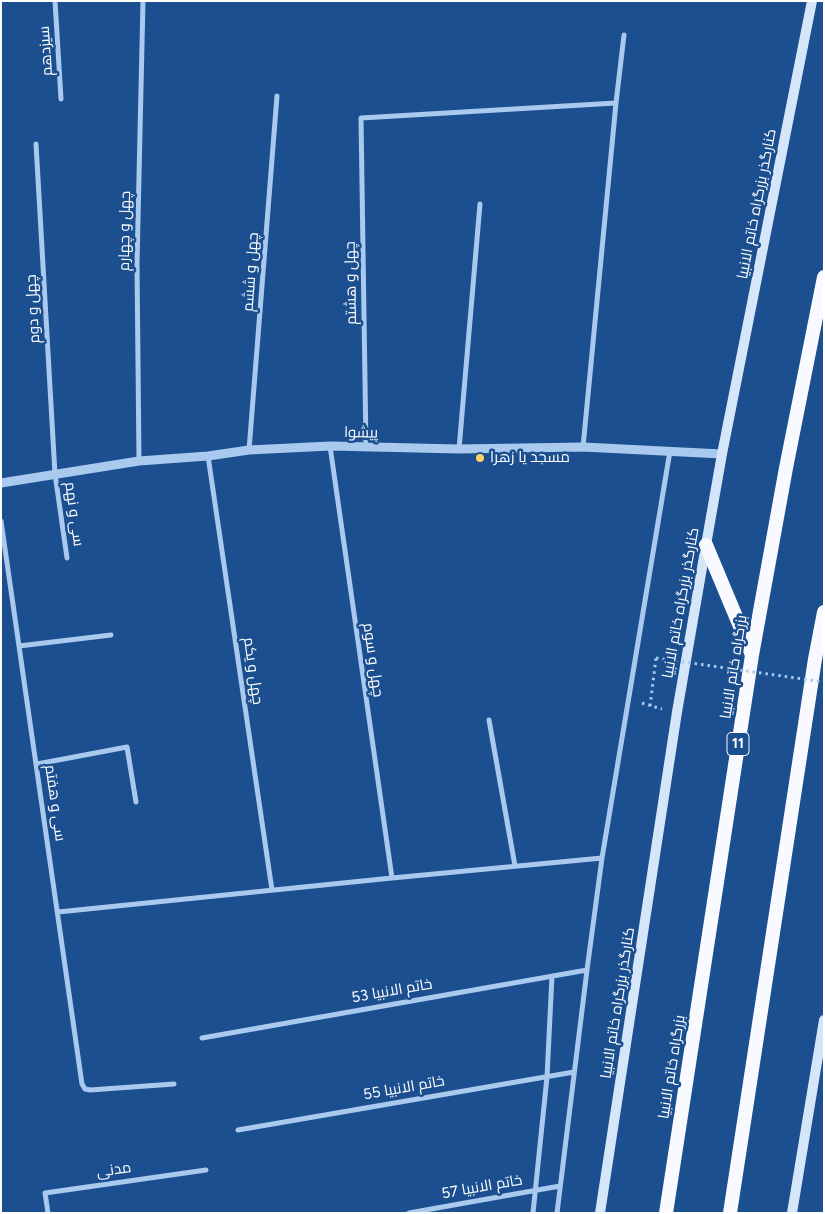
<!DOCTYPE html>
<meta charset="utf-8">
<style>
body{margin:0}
#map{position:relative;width:825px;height:1214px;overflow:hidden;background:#1b4f8f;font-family:Figtree,sans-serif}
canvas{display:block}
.frame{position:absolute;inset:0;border:2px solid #fff;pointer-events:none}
</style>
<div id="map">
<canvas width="825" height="1214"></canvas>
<div class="frame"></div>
</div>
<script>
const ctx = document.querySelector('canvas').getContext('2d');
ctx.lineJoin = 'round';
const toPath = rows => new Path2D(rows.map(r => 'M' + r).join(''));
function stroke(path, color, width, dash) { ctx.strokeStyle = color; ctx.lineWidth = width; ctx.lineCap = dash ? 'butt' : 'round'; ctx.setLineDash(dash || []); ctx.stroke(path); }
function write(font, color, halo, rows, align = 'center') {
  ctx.font = font + ' Figtree,Cairo,sans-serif'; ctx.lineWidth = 5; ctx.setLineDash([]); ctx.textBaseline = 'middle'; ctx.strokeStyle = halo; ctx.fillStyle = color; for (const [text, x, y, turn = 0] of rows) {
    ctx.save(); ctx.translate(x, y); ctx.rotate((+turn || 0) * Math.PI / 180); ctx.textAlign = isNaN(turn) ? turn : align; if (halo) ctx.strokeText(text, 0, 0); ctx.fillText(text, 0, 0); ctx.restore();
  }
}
stroke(toPath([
 [642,703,662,709],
 [650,706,656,658]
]), '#a9c9ee', 3, [2.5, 4]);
stroke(toPath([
 [55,1,61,99],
 [36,144,55,474,67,558],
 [330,446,392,878],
 [366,447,361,118,616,103],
 [583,447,616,103,624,35],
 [459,449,480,204],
 [249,450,277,96],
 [208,456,272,890],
 [139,461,137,264,143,1],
 [1,521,82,1084,85,1089,90,1090,174,1084],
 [19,646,111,635],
 [489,720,515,866],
 [37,764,127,747,136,802],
 [58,912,392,878,602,858],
 [202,1038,587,970],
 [238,1130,574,1072],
 [48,1213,45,1193,206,1170],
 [409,1213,560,1186],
 [533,1213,547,1077,552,976],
 [557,1213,587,970,602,858,670,451]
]), '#a9c9ee', 5);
stroke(toPath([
 [1,483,139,461,208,456,249,450,330,446,459,449,583,447,722,454]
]), '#a9c9ee', 9);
stroke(toPath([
 [600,1213,677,712,706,545,722,454,812,1],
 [792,1213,824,1020]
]), '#d6e6fa', 10);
stroke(toPath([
 [706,545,752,655],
 [666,1213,752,655,786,468,824,277],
 [730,1213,815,659,824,612]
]), '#f8faff', 14);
stroke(toPath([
 [656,658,824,682]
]), '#a9c9ee', 3, [2.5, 4]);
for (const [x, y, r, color] of [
 [480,458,5,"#ffd166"]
]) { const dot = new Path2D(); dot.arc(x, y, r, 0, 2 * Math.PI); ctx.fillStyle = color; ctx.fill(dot); stroke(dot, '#1b4f8f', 2); }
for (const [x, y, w] of [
 [738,744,22]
]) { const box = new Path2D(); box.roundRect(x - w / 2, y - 11.5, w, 23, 4); ctx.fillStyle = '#1b4f8f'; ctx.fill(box); stroke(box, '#fff', 1); }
write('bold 14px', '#fff', null, [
 ["11",738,744]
]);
write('15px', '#fff', '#1b4f8f', [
 ["سیزدهم",46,51,-94],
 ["کنارگذر بزرگراه خاتم الانبیا",757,204,-79],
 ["چهل و چهارم",125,231,-89],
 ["چهل و ششم",251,272,-86],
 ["چهل و هشتم",351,283,-91],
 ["چهل و دوم",33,309,-93],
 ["پیشوا",361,433,1],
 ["سی و نهم",74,514,82],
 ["کنارگذر بزرگراه خاتم الانبیا",681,603,-80],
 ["چهل و سوم",373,660,82],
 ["بزرگراه خاتم الانبیا",734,667,-81],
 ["چهل و یکم",253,671,82],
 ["سی و هفتم",55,803,82],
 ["خاتم الانبیا 53",392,991,-10],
 ["کنارگذر بزرگراه خاتم الانبیا",618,1003,-81],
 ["بزرگراه خاتم الانبیا",672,1067,-81],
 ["خاتم الانبیا 55",404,1088,-10],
 ["مدنی",114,1170,-8],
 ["خاتم الانبیا 57",482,1187,-10]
]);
write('15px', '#fff', '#1b4f8f', [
 ["مسجد یا زهرا",490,458]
], 'left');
</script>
